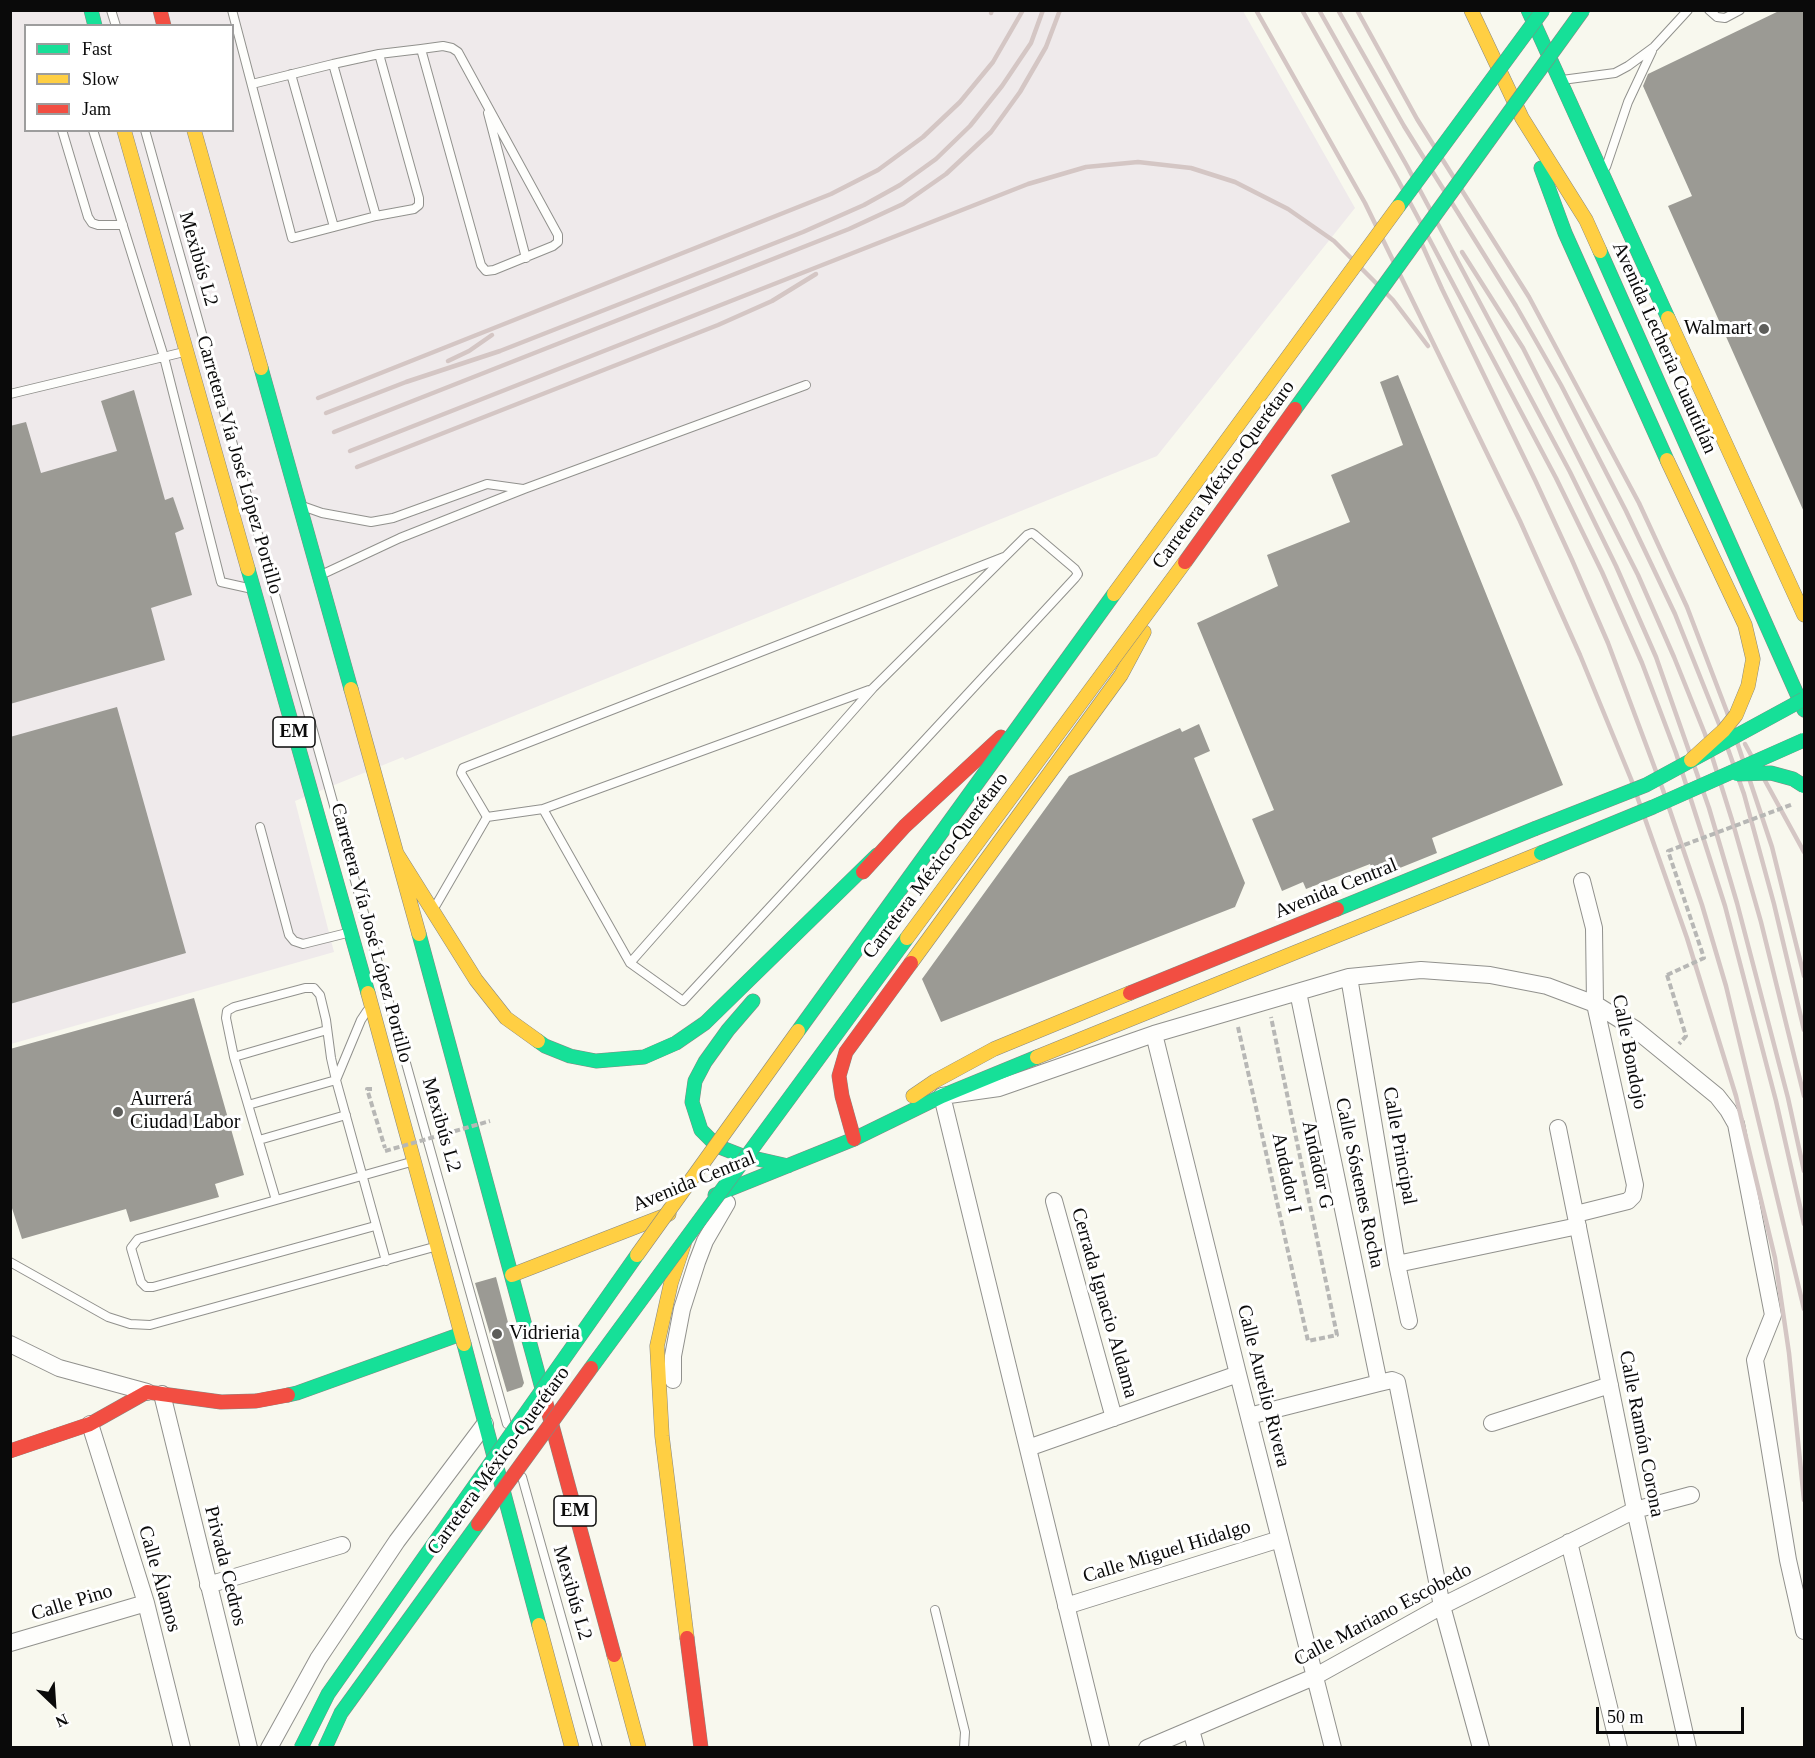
<!DOCTYPE html>
<meta charset="utf-8">
<style>
body{margin:0}
#map{position:relative;width:1815px;height:1758px;overflow:hidden;background:#f8f8ee;font-family:Georgia,serif}
canvas{display:block}
.frame{position:absolute;inset:0;border:12px solid #0a0a0a;pointer-events:none}
.legend{position:absolute;left:24px;top:24px;width:210px;height:108px;box-sizing:border-box;background:#fff;border:2px solid #9d9d9d;margin:0;padding:8px 10px;list-style:none;font-size:18px;color:#0a0a0a}
.legend li{display:flex;align-items:center;gap:12px;height:30px}
.legend b{width:30px;border:2px solid #9d9d9d}
.north{position:absolute;left:24px;top:1674px;width:60px;height:60px;-webkit-text-stroke:4px #fff;paint-order:stroke;rotate:155deg;font-size:16px;font-weight:700;line-height:24px;text-align:center;color:#0a0a0a}
.north::after{content:'';display:block;margin:auto;width:21px;height:27px;background:#0a0a0a;clip-path:polygon(50% 0,100% 100%,50% 72%,0 100%)}
.scale{position:absolute;left:1596px;top:1707px;width:148px;height:27px;box-sizing:border-box;border:3px solid #0a0a0a;border-top:0;padding-left:8px;font-size:18px;line-height:21px;white-space:nowrap;color:#0a0a0a;-webkit-text-stroke:4px #fff;paint-order:stroke}
</style>
<div id="map">
<canvas width="1815" height="1758"></canvas>
<div class="frame"></div>
<ul class="legend">
<li><b style="height:8px;background:#16e098"></b>Fast</li>
<li><b style="height:8px;background:#ffcf43"></b>Slow</li>
<li><b style="height:8px;background:#f24e42"></b>Jam</li>
</ul>
<div class="north">N</div>
<div class="scale">50 m</div>
</div>
<script>
const ctx = document.querySelector('canvas').getContext('2d');
ctx.lineJoin = 'round';
function fill(path, color) { ctx.fillStyle = color; ctx.fill(path, 'evenodd'); }
const toPath = rows => new Path2D(rows.map(r => 'M' + r).join(''));
function stroke(path, color, width, dash) { ctx.strokeStyle = color; ctx.lineWidth = width; ctx.lineCap = dash ? 'butt' : 'round'; ctx.setLineDash(dash || []); ctx.stroke(path); }
function write(font, color, halo, rows, align = 'center') {
  ctx.font = font + ' Georgia,serif'; ctx.lineWidth = 6; ctx.setLineDash([]); ctx.textBaseline = 'middle'; ctx.strokeStyle = halo; ctx.fillStyle = color; for (const [text, x, y, turn = 0] of rows) {
    ctx.save(); ctx.translate(x, y); ctx.rotate((+turn || 0) * Math.PI / 180); ctx.textAlign = isNaN(turn) ? turn : align; if (halo) ctx.strokeText(text, 0, 0); ctx.fillText(text, 0, 0); ctx.restore();
  }
}
fill(toPath([
 [11,11,1243,11,1355,208,1157,456,405,760,403,757,295,801,334,952,11,1044],
 [26,26,232,26,232,130,26,130]
]), '#efeaeb');
fill(toPath([
 [1781,10,1804,10,1804,512,1668,206,1692,196,1643,86,1648,74],
 [1398,375,1563,785,1432,838,1437,853,1375,878,1370,864,1306,889,1303,882,1282,891,1252,819,1274,810,1197,623,1278,586,1267,555,1350,522,1331,475,1403,445,1380,382],
 [134,390,165,500,173,497,184,529,175,533,192,595,151,608,165,660,10,704,10,426,26,422,41,473,117,451,101,401],
 [117,707,186,953,10,1004,10,737],
 [1199,724,1210,751,1194,758,1245,883,1235,907,941,1022,922,979,1069,776,1180,728,1182,732],
 [194,998,244,1175,215,1184,219,1197,130,1222,126,1209,22,1239,10,1202,10,1049],
 [496,1277,524,1383,522,1387,507,1392,475,1283]
]), '#9b9a94');
const lane = toPath([
 [111,10,116,26],
 [232,10,292,238,376,216,414,209,419,205,419,198,379,54],
 [1709,10,1717,17,1725,18,1740,10],
 [333,64,376,216],
 [291,74,334,227],
 [1562,80,1615,73,1628,66,1654,47,1688,10],
 [252,84,333,64,379,54,421,49,443,46,452,48,458,52,558,235,558,242,553,246,494,270,486,271,481,265,421,49],
 [488,113,526,258],
 [62,130,88,217,92,223,98,225,123,225],
 [93,130,164,357,221,582,248,588],
 [145,130,507,1424],
 [1606,167,1628,102,1652,51],
 [10,394,184,352],
 [305,507,322,513,371,522,393,518,487,484,523,489],
 [323,574,400,538,524,489,806,385],
 [543,809,869,690],
 [487,817,461,773,463,768,1004,557],
 [260,827,289,935,294,941,303,944,347,933],
 [436,905,487,817,543,809,630,963,683,1001,1075,578,1078,574,1075,569,1035,535,1032,533,1027,535,873,688,630,963],
 [234,1057,327,1030],
 [248,1105,336,1080,361,1020,367,1011],
 [259,1140,346,1115],
 [276,1200,234,1057,226,1018,227,1011,234,1007,305,988,314,988,320,995,326,1020,331,1058,336,1080,386,1261],
 [375,1226,153,1287,146,1287,141,1282,131,1248,138,1239,411,1162],
 [10,1262,108,1317,130,1324,150,1325,434,1247],
 [522,1477,598,1748],
 [935,1610,965,1732,964,1748]
]);
const street = toPath([
 [1349,977,1397,1264,1409,1321],
 [1298,992,1379,1383],
 [1154,1034,1238,1374,1333,1748],
 [1558,1128,1635,1510,1688,1748],
 [1054,1201,1114,1418],
 [1576,1214,1628,1201,1633,1196,1635,1185,1595,1004,1594,928,1582,881],
 [1397,1264,1578,1226],
 [10,1344,59,1368,147,1392],
 [673,1380,673,1356,682,1309,697,1262,705,1241,727,1203],
 [162,1394,249,1748],
 [1249,1416,1379,1383,1392,1380,1397,1382,1442,1606,1481,1748],
 [1492,1423,1610,1385],
 [90,1424,146,1603,182,1748],
 [1028,1448,1238,1374],
 [1569,1542,1619,1748],
 [208,1585,342,1545],
 [1066,1606,1280,1539],
 [10,1643,146,1603],
 [1191,1730,1196,1748],
 [269,1748,318,1659,397,1541,485,1424],
 [1101,1748,942,1096,999,1088,1154,1034,1349,977,1421,970,1490,975,1547,986,1595,1004,1635,1029,1717,1096,1728,1110,1736,1124,1773,1315,1755,1360,1788,1560,1804,1631],
 [1147,1748,1314,1677,1442,1606,1635,1510,1691,1495]
]);
const fast = toPath([
 [91,10,95,26],
 [1528,10,1668,318],
 [1541,168,1565,233,1667,460],
 [1600,251,1804,710],
 [261,368,351,689],
 [248,569,368,993],
 [1337,909,1534,829],
 [419,934,543,1392],
 [753,1001,728,1030,705,1062,695,1081,692,1102,701,1130,717,1146,740,1155,788,1166],
 [538,1041,545,1046,570,1056,596,1061,644,1057,676,1043,705,1023,877,855],
 [715,1195,854,1139,942,1096,1037,1057],
 [464,1344,539,1625],
 [288,1395,297,1393,461,1334]
]);
const slow = toPath([
 [1471,10,1522,118,1586,220,1600,251],
 [124,130,248,569],
 [194,130,261,368],
 [1668,318,1804,615],
 [351,689,419,934],
 [397,854,476,980,506,1018,538,1041],
 [911,963,1121,675,1144,632],
 [368,993,464,1344],
 [1037,1057,1541,853],
 [913,1096,935,1081,994,1049,1130,993],
 [684,1244,671,1283,657,1346,662,1436,687,1638],
 [512,1275,669,1214],
 [539,1625,572,1748],
 [614,1655,639,1748]
]);
const jam = toPath([
 [160,10,164,26],
 [863,872,905,826,1001,737],
 [1130,993,1337,909],
 [854,1139,842,1096,839,1076,846,1052,911,963],
 [543,1392,614,1655],
 [10,1451,90,1424,147,1392,221,1402,256,1401,288,1395],
 [687,1638,701,1748]
]);
stroke(lane, '#91918d', 10);
stroke(street, '#91918d', 18);
stroke(fast, '#888883', 15);
stroke(slow, '#888883', 15);
stroke(jam, '#888883', 15);
stroke(toPath([
 [1667,975,1686,1036,1679,1044],
 [1238,1027,1308,1341,1337,1335,1271,1017],
 [372,1089,367,1089,385,1148]
]), '#b7b7b5', 4, [6, 3]);
stroke(lane, '#fefefc', 8);
stroke(street, '#fefefc', 16);
stroke(fast, '#16e098', 14);
stroke(slow, '#ffcf43', 14);
stroke(jam, '#f24e42', 14);
stroke(toPath([
 [1256,10,1365,203,1520,521,1580,655,1631,779,1687,938,1736,1096,1775,1258,1789,1353,1804,1500],
 [1302,10,1398,180,1556,478,1602,572,1642,663,1676,753,1725,906,1776,1101,1804,1224],
 [1319,10,1407,166,1570,472,1616,566,1656,657,1709,808,1737,903,1788,1098,1804,1171],
 [1338,10,1404,126,1516,306,1561,385,1626,511,1675,614,1719,724,1744,794,1774,904,1804,1030],
 [1357,10,1417,119,1529,297,1639,503,1687,607,1727,712,1772,847,1804,976],
 [991,13,992,10],
 [1420,240,1442,289,1536,482,1572,560,1608,643,1663,790,1702,905,1726,986,1804,1309],
 [1462,252,1523,348,1638,575,1674,657,1705,734,1732,820,1761,922,1804,1096],
 [448,361,469,351,492,335],
 [318,398,831,194,878,170,923,137,960,102,993,62,1023,10],
 [326,413,406,382,500,351,803,232,864,205,900,185,936,159,970,126,1002,86,1031,43,1043,10],
 [334,432,849,229,903,204,946,174,991,132,1020,92,1046,47,1060,10],
 [350,451,1028,184,1086,167,1138,162,1191,168,1235,182,1288,209,1334,241,1393,300,1428,346],
 [357,467,718,325,772,301,816,274],
 [1745,744,1804,852]
]), '#d4c6c4', 4.5);
const fastBridge = toPath([
 [1398,207,1543,10],
 [1295,409,1583,10],
 [1737,774,1771,773,1793,779,1804,786],
 [1534,829,1646,785,1804,699],
 [1541,853,1653,807,1804,740],
 [798,1031,1114,594],
 [591,1368,907,938],
 [301,1748,328,1694,637,1255],
 [325,1748,341,1713,478,1524]
]);
const slowBridge = toPath([
 [1667,460,1745,625,1753,659,1748,686,1736,715,1724,730,1691,760],
 [1114,594,1398,207],
 [907,938,1185,562],
 [637,1255,798,1031]
]);
const jamBridge = toPath([
 [1185,562,1295,409],
 [478,1524,591,1368]
]);
stroke(fastBridge, '#888883', 15, []);
stroke(slowBridge, '#888883', 15, []);
stroke(jamBridge, '#888883', 15, []);
stroke(toPath([
 [1667,975,1704,958,1668,851,1793,804],
 [385,1151,490,1121]
]), '#b7b7b5', 4, [6, 3]);
stroke(fastBridge, '#16e098', 14);
stroke(slowBridge, '#ffcf43', 14);
stroke(jamBridge, '#f24e42', 14);
for (const [x, y, r, color] of [
 [1764,329,6,"#5d5d5a"],
 [118,1112,6,"#5d5d5a"],
 [497,1334,6,"#5d5d5a"]
]) { const dot = new Path2D(); dot.arc(x, y, r, 0, 2 * Math.PI); ctx.fillStyle = color; ctx.fill(dot); stroke(dot, '#fff', 2); }
for (const [x, y, w] of [
 [294,732,42],
 [575,1511,42]
]) { const box = new Path2D(); box.roundRect(x - w / 2, y - 15, w, 30, 4.5); ctx.fillStyle = '#fff'; ctx.fill(box); stroke(box, '#0a0a0a', 1.5); }
write('bold 18px', '#0a0a0a', null, [
 ["EM",294,732],
 ["EM",575,1511]
]);
write('20px', '#0a0a0a', '#fff', [
 ["Mexibús L2",198,259,74],
 ["Avenida Lecheria Cuautitlán",1664,348,66],
 ["Carretera Vía José López Portillo",239,465,74],
 ["Carretera México-Querétaro",1224,475,-54],
 ["Carretera México-Querétaro",936,866,-53],
 ["Avenida Central",1336,889,-22],
 ["Carretera Vía José López Portillo",371,933,75],
 ["Calle Bondojo",1629,1052,79],
 ["Mexibús L2",441,1125,74],
 ["Calle Principal",1399,1146,80],
 ["Andador G",1317,1165,78],
 ["Andador I",1286,1173,78],
 ["Avenida Central",694,1182,-22],
 ["Calle Sóstenes Rocha",1359,1183,78],
 ["Cerrada Ignacio Aldama",1104,1303,74],
 ["Calle Aurelio Rivera",1263,1386,76],
 ["Calle Ramón Corona",1641,1434,79],
 ["Carretera México-Querétaro",499,1461,-54],
 ["Calle Miguel Hidalgo",1167,1552,-17],
 ["Privada Cedros",225,1566,76],
 ["Calle Álamos",159,1579,74],
 ["Mexibús L2",572,1593,74],
 ["Calle Pino",72,1603,-17],
 ["Calle Mariano Escobedo",1383,1615,-28]
]);
write('20px', '#0a0a0a', '#fff', [
 ["Walmart",1752,329,"right"],
 ["Aurrerá",130,1100],
 ["Ciudad Labor",130,1123],
 ["Vidrieria",509,1334]
], 'left');
</script>
